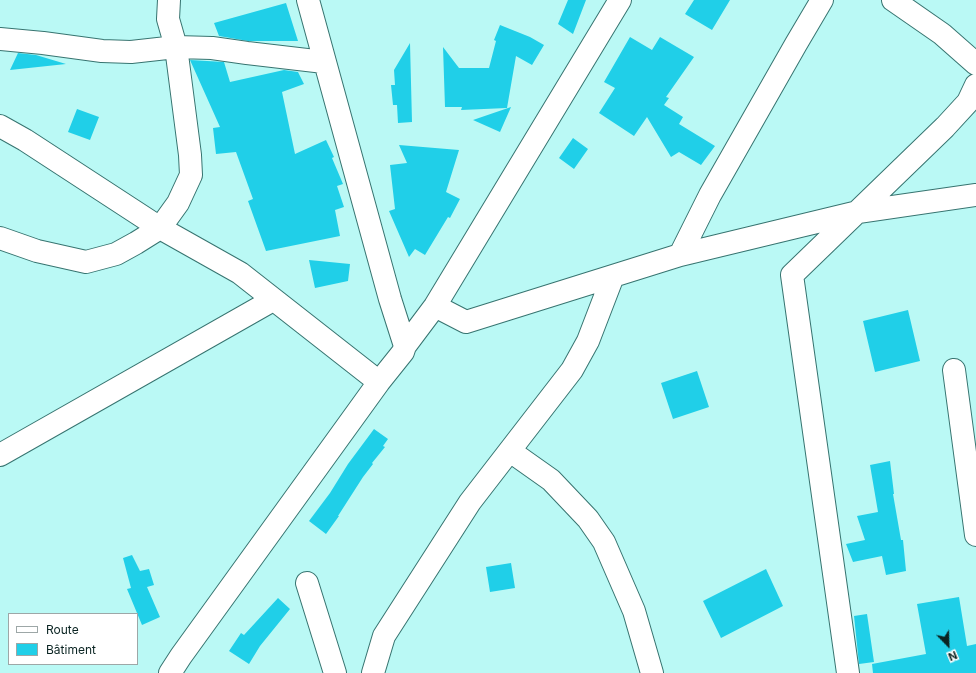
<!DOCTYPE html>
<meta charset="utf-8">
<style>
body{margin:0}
#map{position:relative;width:976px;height:673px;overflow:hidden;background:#baf9f5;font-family:Inter,sans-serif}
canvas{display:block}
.legend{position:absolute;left:8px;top:613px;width:130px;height:52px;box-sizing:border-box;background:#fff;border:1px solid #9da7a7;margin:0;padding:5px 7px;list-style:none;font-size:12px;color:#0a2422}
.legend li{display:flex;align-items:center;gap:8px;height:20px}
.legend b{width:20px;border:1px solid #9da7a7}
.north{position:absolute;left:928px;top:625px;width:40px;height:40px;-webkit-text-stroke:3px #fff;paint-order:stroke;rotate:157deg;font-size:11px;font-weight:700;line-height:16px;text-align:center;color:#0a2422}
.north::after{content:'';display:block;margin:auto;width:14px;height:18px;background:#0a2422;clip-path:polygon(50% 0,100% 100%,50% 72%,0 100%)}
</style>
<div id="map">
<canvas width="976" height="673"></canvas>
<ul class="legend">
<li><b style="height:5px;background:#fff"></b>Route</li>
<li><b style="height:11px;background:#20cfe8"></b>Bâtiment</li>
</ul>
<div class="north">N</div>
</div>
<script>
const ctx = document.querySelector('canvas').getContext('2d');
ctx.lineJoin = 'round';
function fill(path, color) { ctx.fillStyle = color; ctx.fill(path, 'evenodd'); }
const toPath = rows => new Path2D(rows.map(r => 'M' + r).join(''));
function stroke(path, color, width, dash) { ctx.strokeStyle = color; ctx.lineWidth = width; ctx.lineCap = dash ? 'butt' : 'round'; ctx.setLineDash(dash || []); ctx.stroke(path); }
fill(toPath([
 [568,0,586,0,573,34,558,24],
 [694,0,730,0,712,30,685,14],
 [286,3,298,41,248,41,219,36,214,23],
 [500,25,530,37,544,45,532,65,516,56,507,108,461,110,462,107,445,107,443,47,459,68,489,68,496,41,494,40],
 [630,37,652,50,660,37,694,57,666,97,669,98,664,105,683,117,679,124,715,146,701,165,679,152,671,157,647,117,634,136,599,113,615,88,604,82],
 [410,43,412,122,398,123,397,105,393,105,391,85,395,85,394,70],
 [18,53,36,55,66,64,10,70],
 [190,60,224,62,230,82,284,70,298,72,304,84,282,92,295,154,326,140,334,157,332,158,343,184,337,186,344,207,335,210,340,236,266,251,248,201,253,199,236,152,216,154,213,128,220,127],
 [511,107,500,132,473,120],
 [77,109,99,117,90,140,68,132],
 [573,138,588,149,574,169,559,158],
 [399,145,459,150,446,192,460,199,450,218,448,217,425,255,415,249,409,257,389,211,395,209,390,165,407,163],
 [309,260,350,264,348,281,315,288],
 [908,310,920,361,875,372,863,321],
 [697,371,709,407,673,419,661,383],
 [374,429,388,439,383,446,385,447,372,463,373,464,363,477,338,516,339,516,326,534,309,521,330,493,348,464],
 [890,461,894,494,893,494,901,540,903,540,906,571,886,575,882,556,853,562,846,544,865,540,857,516,878,512,870,465],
 [132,555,140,571,149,569,154,585,147,587,160,617,142,625,127,589,131,588,123,558],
 [511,563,515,588,490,592,486,567],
 [766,569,783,606,721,638,703,601],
 [959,597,967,646,976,644,976,673,873,673,872,664,926,654,917,604],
 [278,598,290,609,260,646,249,664,229,651,241,633,244,635],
 [867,614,874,662,859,664,854,616]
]), '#20cfe8');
const minor = toPath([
 [308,0,390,299,405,346],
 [893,0,942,34,976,64],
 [0,39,43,43,102,51,131,52,176,47,212,48,247,53,324,62],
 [0,126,25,140,160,228,240,273,379,382],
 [0,238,37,251,86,262,116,254,136,243,160,228,178,203,191,175,190,155,176,47,168,19,169,0],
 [680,255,710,195,796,44,822,0],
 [435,306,466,322,680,255,858,212,976,195],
 [954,370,976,535],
 [510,451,551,480,588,519,604,542,634,611,652,673],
 [0,455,273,300],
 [307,583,335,673],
 [170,673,181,656,379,382,403,352,405,346,435,306,620,0],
 [373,673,384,636,470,502,572,370,588,341,613,276],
 [848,673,792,275,945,127,968,102,976,85]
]);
stroke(minor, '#377470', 24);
stroke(minor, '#fff', 22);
</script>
